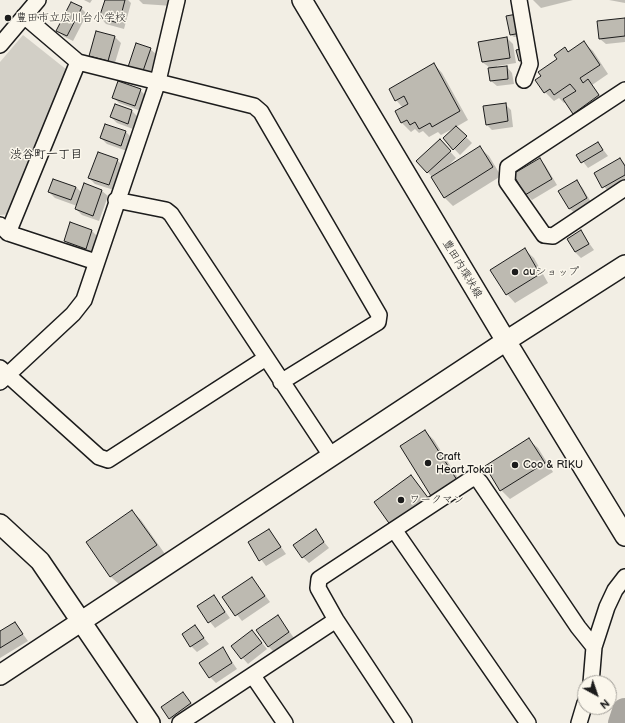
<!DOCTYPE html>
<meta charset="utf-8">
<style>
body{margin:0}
#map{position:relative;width:625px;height:723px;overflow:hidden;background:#f2eee4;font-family:"Balsamiq Sans",sans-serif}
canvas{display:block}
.north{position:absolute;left:577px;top:675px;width:40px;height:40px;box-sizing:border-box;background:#fbf7ec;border:1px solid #a29f99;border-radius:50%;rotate:140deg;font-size:11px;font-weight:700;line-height:16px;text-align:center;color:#1c1c1c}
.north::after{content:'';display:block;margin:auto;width:14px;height:18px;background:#1c1c1c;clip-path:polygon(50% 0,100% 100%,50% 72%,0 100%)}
</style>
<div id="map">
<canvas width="625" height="723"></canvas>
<div class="north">N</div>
</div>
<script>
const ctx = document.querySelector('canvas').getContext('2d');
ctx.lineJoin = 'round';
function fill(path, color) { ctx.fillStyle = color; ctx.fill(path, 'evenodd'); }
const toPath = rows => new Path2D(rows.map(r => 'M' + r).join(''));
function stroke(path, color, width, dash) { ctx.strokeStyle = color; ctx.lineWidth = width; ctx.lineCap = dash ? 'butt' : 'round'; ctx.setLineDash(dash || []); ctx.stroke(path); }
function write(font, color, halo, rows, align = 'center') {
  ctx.font = font + ' "Balsamiq Sans","Klee One",sans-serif'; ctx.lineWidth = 3; ctx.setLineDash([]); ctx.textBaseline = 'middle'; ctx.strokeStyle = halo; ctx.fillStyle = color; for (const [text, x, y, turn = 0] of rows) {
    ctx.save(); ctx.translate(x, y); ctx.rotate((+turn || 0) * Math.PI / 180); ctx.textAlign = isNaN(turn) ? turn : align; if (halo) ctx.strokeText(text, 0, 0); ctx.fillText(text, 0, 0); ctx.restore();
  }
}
fill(toPath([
 [23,35,67,70,11,214,0,215,0,62]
]), '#d2cfc6');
fill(toPath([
 [84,0,92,0,90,3],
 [106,0,128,0,131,3,124,29,106,24,101,18],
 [139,0,173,0,173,6,143,4],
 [533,0,573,0,541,8],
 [609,0,625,0,625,3],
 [81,8,87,14,73,41,63,36,57,30],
 [508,17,523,36,514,37,511,35],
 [625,19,625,42,606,44,600,39],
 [97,32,115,37,121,43,114,66,96,61,90,56],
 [507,38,513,44,516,63,497,66,497,68,507,67,512,73,514,84,497,86,491,81,489,67,482,62],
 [584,43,593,51,608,74,592,85,607,105,582,122,566,102,564,103,559,98,554,101,545,92,558,59,565,49,569,53],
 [137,44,150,49,156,54,149,77,135,72,130,67],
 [135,68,148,72,148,74,135,70],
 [434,64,442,73,468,120,456,127,472,143,460,155,444,138,454,128,441,135,438,132,429,137,423,131,419,133,415,129,411,132,402,123,396,112,403,108,396,100,390,90],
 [140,90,146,96,141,111,119,103,113,97],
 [505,104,511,110,513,127,492,130,486,124],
 [115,105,132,111,138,117,133,129,117,123,111,117],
 [106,125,126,132,132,138,127,151,107,144,101,138],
 [598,143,608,156,588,168,578,155],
 [446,147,456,158,446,168,480,148,489,156,501,176,453,206,444,197,432,177,418,161],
 [540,159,545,165,557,185,532,200,526,194,514,174],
 [620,159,625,164,625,184,609,193,595,173],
 [117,160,123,166,114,190,95,184,89,178],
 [576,182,582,187,592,204,576,214,570,209,560,192],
 [85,185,102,191,108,196,99,221,82,215,76,209,77,206,55,198,49,192,76,187,82,193],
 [71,224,92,231,98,237,92,254,71,247,65,241],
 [581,232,594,250,581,258,575,252],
 [525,250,534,258,548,283,515,303,507,294],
 [425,431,434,440,465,489,441,504,432,495,401,446],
 [529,440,538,448,553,472,510,499,501,490],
 [411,476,437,508,401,534],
 [132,511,141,520,165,554,120,585,111,577,87,542],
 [269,530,286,554,266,566,249,543],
 [315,531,329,548,309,563,303,557],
 [252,578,270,602,242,621,223,597],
 [214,596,230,618,215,628,198,607],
 [278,616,294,638,274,652,268,646],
 [15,623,28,641,0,658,0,632],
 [195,627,209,644,197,652,191,646],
 [258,638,267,649,248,664,233,647],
 [223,649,237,669,216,683,210,677],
 [183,693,196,709,175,723,169,718]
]), '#0003');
stroke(toPath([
 [621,723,625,711]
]), '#a9a6a0', 26);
const building = toPath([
 [105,0,125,0,119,23,99,18,105,0],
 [71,2,82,7,67,36,56,31,71,2],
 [517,14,521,33,510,35,506,16,517,14],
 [625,18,625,36,599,39,597,21,625,18],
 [96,31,115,36,108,61,89,56,96,31],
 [507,37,510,58,482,62,478,42,507,37],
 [584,41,600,65,580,78,583,83,588,79,599,95,573,114,563,99,576,91,570,84,554,95,550,89,544,93,535,80,541,76,538,72,557,59,554,55,565,47,568,52,584,41],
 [136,43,151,48,143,71,128,67,136,43],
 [525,48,527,59,519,61,516,50,525,48],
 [434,63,460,111,432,127,430,123,419,129,415,122,410,125,407,120,401,123,395,111,408,104,404,96,395,101,389,89,434,63],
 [507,66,508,79,490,81,488,68,507,66],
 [118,81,141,89,135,106,112,98,118,81],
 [506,103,508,121,486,125,483,106,506,103],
 [115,104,132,110,128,124,110,117,115,104],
 [105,124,126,131,121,146,100,138,105,124],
 [456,126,467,136,453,150,443,138,456,126],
 [440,139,451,151,427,173,416,161,440,139],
 [598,142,603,150,581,163,576,155,598,142],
 [480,146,493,167,444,198,431,177,480,146],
 [98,152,118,159,109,185,88,178,98,152],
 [540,158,552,179,525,195,513,174,540,158],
 [620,158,625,166,625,175,602,188,594,173,620,158],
 [53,179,76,187,71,200,48,192,53,179],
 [577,180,587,198,569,209,558,191,577,180],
 [84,183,102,190,93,216,75,209,84,183],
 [70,222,92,230,86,249,64,241,70,222],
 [581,230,589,244,575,252,567,239,581,230],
 [525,248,540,274,506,295,490,270,525,248],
 [425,430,457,480,431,496,400,446,425,430],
 [529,438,545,463,500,491,485,466,529,438],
 [411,475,429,499,391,526,374,502,411,475],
 [132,510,157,545,110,577,86,542,132,510],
 [269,529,281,547,259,561,248,542,269,529],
 [316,529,324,542,302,558,293,545,316,529],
 [252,577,265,596,235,616,222,597,252,577],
 [214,595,225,612,208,623,197,606,214,595],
 [278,615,289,632,268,647,256,630,278,615],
 [15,622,23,634,0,648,0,631,15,622],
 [195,625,204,638,190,647,182,634,195,625],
 [252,630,262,643,241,659,231,646,252,630],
 [223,647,232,663,209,678,199,663,223,647],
 [183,692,191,703,169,719,161,707,183,692]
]);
fill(building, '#bdbab1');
stroke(building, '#1c1c1c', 1);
const minor = toPath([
 [519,0,530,64,524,80],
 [24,16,78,62,254,106,261,112,379,315,378,322,281,382],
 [0,45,38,0],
 [625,90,508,167,507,182,544,235,553,236,625,188],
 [116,200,166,210,171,214,332,457],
 [0,225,8,233,96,262],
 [8,233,78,62],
 [0,368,99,457,108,460,266,358],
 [0,382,73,314,84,300,158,81,177,0],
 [395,531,528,723],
 [253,676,285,723],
 [591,683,594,647,607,607,615,590,625,577],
 [180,723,336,620],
 [404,723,336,620,318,588,319,579,471,479,477,479,480,482,578,627,594,647],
 [579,723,585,703]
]);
const tertiary = toPath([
 [302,0,506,341,625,536],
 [0,524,40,561,150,723],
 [0,675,506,341,625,265]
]);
stroke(minor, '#1c1c1c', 18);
stroke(tertiary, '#1c1c1c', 22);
stroke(minor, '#fbf7ec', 15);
stroke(tertiary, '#fbf7ec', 19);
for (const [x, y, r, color] of [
 [8,18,4,"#1c1c1c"],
 [515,272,4,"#1c1c1c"],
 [428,463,4,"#1c1c1c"],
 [515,465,4,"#1c1c1c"],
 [401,500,4,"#1c1c1c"]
]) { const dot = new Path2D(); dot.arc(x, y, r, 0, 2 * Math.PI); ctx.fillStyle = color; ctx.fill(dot); stroke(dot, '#fbf7ec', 1.5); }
write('11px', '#1c1c1c', '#fbf7ec', [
 ["豊田市立広川台小学校",16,18],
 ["auショップ",523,272],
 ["Craft",436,457],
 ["Heart Tokai",436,470],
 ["Coo & RIKU",523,465],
 ["ワークマン",409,500]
], 'left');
write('11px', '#1c1c1c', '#fbf7ec', [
 ["豊田内環状線",462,269,59]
]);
write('bold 12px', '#1c1c1c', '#fbf7ec', [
 ["渋谷町一丁目",46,155]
]);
</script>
